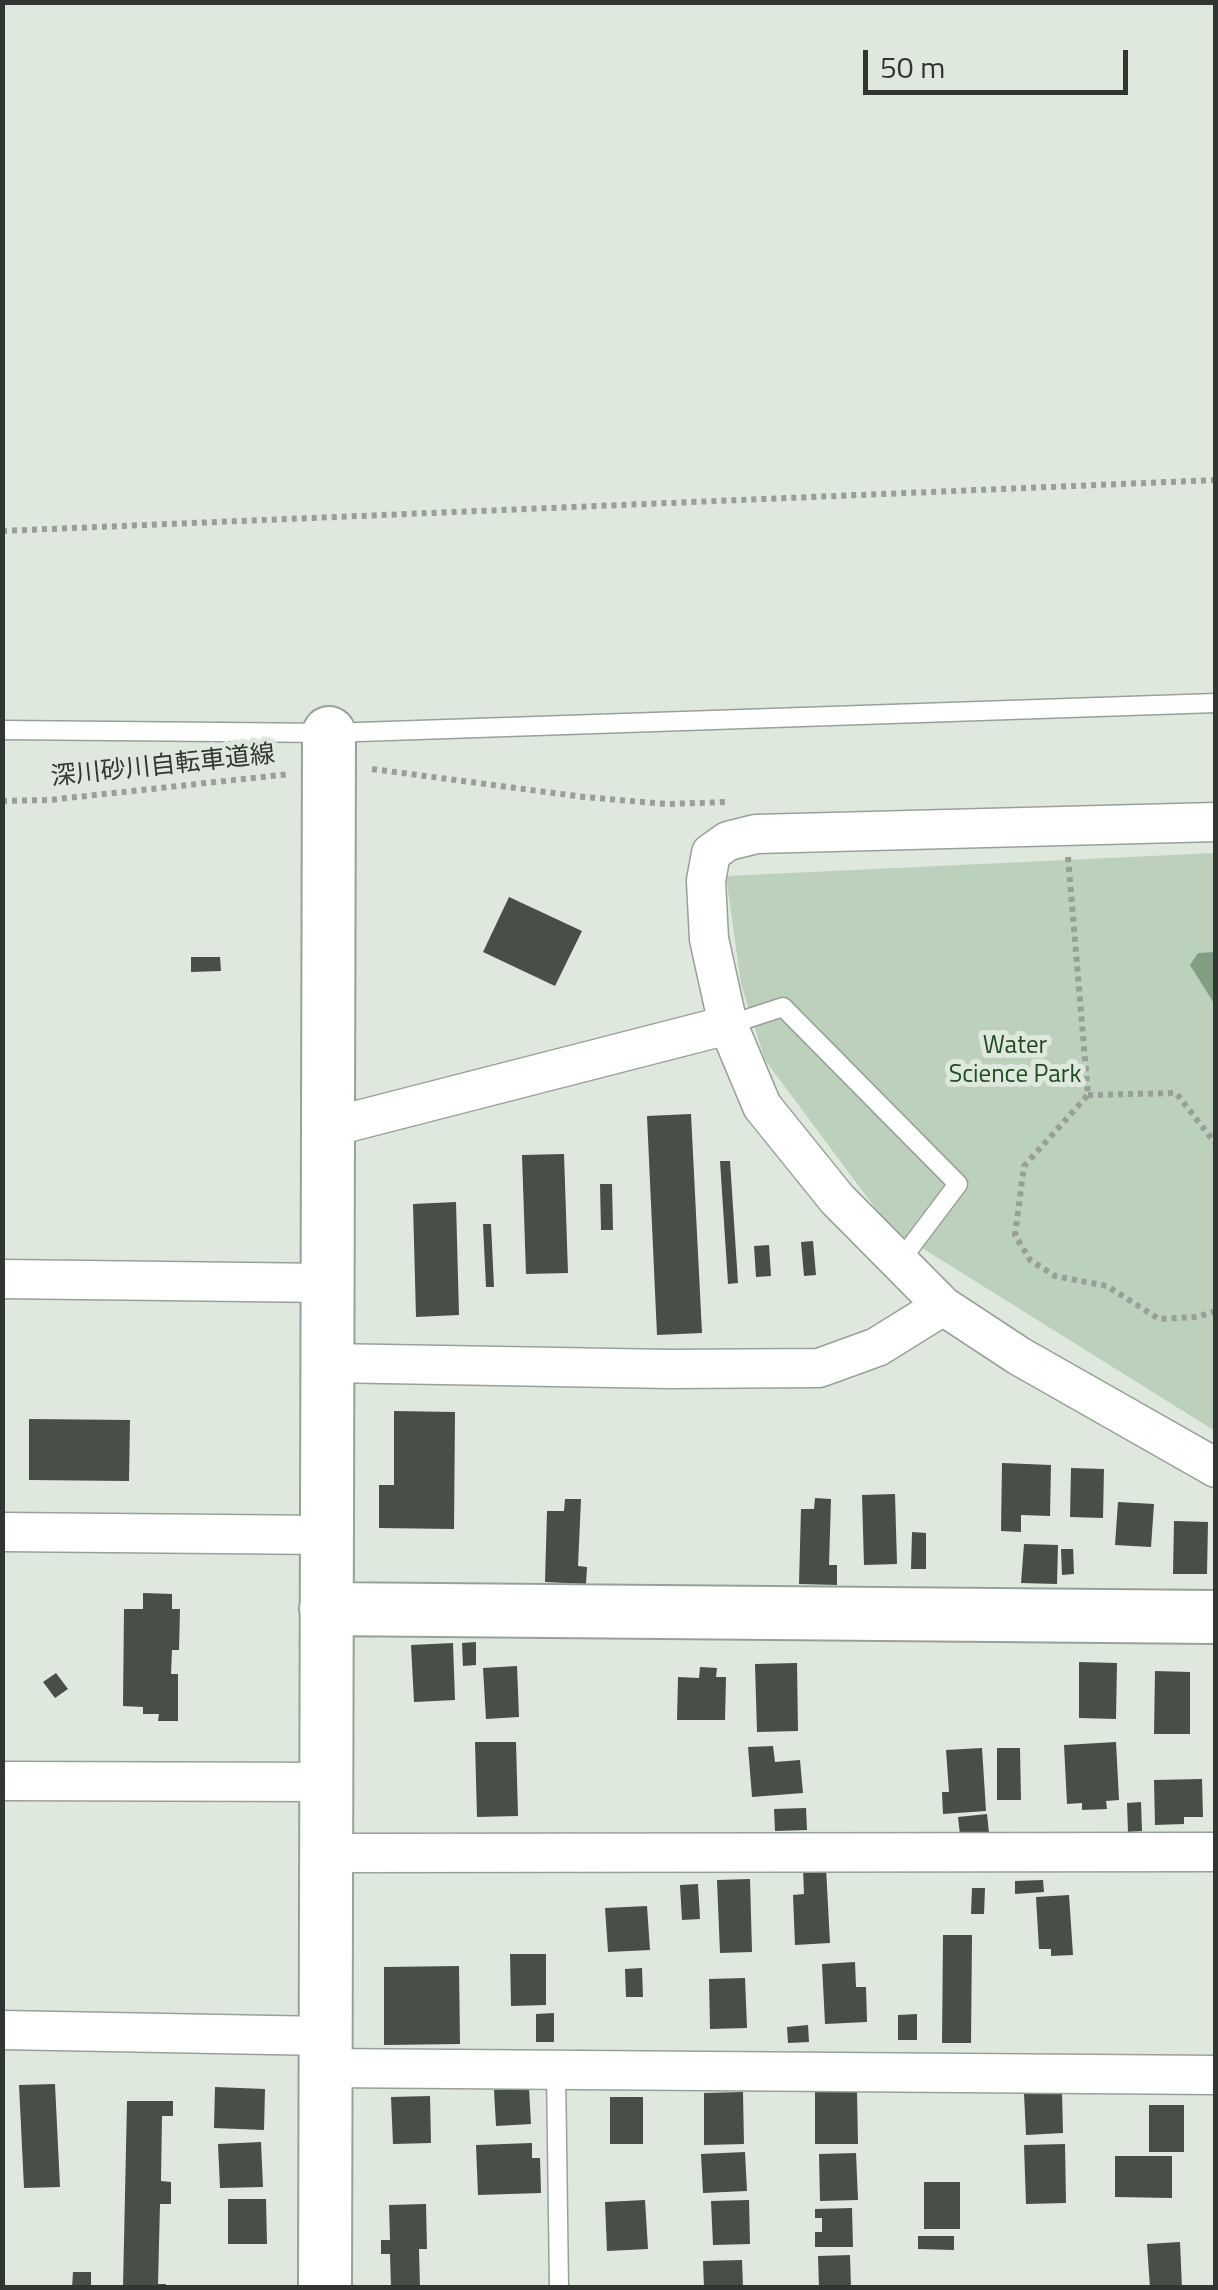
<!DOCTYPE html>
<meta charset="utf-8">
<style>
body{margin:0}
#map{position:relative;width:1218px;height:2290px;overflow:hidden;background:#dee8dd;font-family:"Titillium Web",sans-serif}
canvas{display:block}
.frame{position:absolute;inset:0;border:5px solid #323632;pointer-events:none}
.scale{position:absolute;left:863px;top:50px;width:265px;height:45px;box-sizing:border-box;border:5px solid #323632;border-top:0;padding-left:12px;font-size:30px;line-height:35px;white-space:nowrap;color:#323632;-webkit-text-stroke:8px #dee8dd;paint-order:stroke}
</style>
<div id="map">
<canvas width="1218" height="2290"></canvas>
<div class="frame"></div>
<div class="scale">50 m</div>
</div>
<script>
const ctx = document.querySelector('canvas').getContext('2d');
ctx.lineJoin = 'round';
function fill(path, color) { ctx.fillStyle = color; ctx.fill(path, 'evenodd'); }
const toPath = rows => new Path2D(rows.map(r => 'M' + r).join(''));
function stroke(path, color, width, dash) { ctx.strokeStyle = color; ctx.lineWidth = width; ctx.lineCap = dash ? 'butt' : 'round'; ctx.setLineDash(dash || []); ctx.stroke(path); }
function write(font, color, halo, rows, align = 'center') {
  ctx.font = font + ' "Titillium Web","Noto Sans JP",sans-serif'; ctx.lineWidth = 10; ctx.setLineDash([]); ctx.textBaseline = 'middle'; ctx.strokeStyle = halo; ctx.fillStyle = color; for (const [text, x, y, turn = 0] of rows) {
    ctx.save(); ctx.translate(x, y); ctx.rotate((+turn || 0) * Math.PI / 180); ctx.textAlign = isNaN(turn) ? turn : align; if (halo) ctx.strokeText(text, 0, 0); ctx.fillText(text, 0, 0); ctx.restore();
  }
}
fill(toPath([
 [1215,853,1215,1431,890,1228,765,1060,741,984,726,876]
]), '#bcd1bc');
fill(toPath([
 [1215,952,1216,952,1215,1005,1190,965,1198,953]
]), '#819e80');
fill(toPath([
 [509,897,582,931,555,986,483,952],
 [191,957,220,957,221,971,191,972],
 [691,1114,702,1333,657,1335,647,1116],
 [564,1154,568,1273,526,1274,522,1155],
 [720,1161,730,1161,738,1283,728,1284],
 [600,1184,612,1184,613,1230,601,1230],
 [456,1202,459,1315,416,1317,413,1204],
 [483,1224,491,1224,494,1287,486,1287],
 [813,1241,816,1275,804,1276,801,1242],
 [769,1245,771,1276,756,1277,754,1246],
 [394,1411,455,1412,454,1529,379,1528,379,1485,394,1485],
 [29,1419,130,1420,129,1481,29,1480],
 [1002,1463,1051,1465,1050,1516,1021,1515,1021,1532,1001,1531],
 [1071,1468,1104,1469,1103,1518,1070,1517],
 [895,1494,897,1564,864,1565,862,1495],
 [815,1498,831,1499,829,1565,837,1565,837,1585,799,1584,801,1509,814,1509],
 [565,1499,581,1499,578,1566,587,1567,586,1584,545,1582,547,1511,564,1511],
 [1118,1502,1154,1504,1151,1547,1115,1545],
 [1174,1521,1208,1522,1207,1574,1173,1574],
 [912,1532,926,1533,926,1569,911,1569],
 [1024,1544,1058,1545,1057,1584,1021,1583],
 [1061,1549,1073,1549,1074,1574,1062,1575],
 [143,1593,172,1594,172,1609,180,1609,179,1650,172,1650,171,1674,178,1674,178,1721,158,1721,159,1714,143,1714,143,1707,123,1706,124,1609,143,1609],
 [476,1642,476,1665,463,1666,462,1643],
 [453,1643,455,1700,414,1702,411,1645],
 [1079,1662,1117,1663,1116,1719,1079,1718],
 [797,1663,798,1731,757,1732,755,1664],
 [517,1666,519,1717,486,1719,483,1668],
 [700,1667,717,1668,716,1677,726,1677,725,1720,677,1720,678,1677,699,1678],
 [1155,1671,1190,1672,1190,1734,1154,1734],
 [56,1673,68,1689,55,1698,43,1682],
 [475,1742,516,1742,518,1816,477,1817],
 [1116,1742,1119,1800,1106,1801,1107,1809,1082,1810,1082,1803,1067,1804,1064,1745],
 [773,1746,775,1762,800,1760,803,1793,752,1797,748,1747],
 [982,1748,986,1811,943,1814,942,1792,949,1792,946,1750],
 [997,1748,1020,1748,1021,1800,997,1800],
 [1202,1779,1203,1817,1184,1817,1184,1824,1155,1825,1154,1780],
 [1141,1802,1142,1831,1128,1832,1127,1803],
 [806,1808,807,1830,775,1831,774,1809],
 [987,1814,989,1833,960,1835,958,1817],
 [826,1868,830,1943,795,1945,793,1895,804,1894,803,1869],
 [750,1879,752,1952,720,1953,717,1880],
 [1043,1880,1044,1892,1015,1894,1015,1881],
 [698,1884,700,1919,682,1920,680,1885],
 [972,1888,985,1888,984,1914,971,1914],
 [1069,1895,1073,1955,1051,1956,1051,1949,1039,1949,1036,1897],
 [647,1906,650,1950,608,1952,605,1908],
 [943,1935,972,1935,971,2043,942,2043],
 [510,1954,546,1954,546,2005,511,2006],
 [855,1962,856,1987,866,1987,867,2022,825,2024,822,1964],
 [459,1966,460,2044,384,2045,384,1967],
 [642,1968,643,1997,626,1997,625,1969],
 [745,1978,747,2028,710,2029,709,1979],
 [554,2013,554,2042,536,2042,536,2014],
 [917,2014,917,2040,898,2040,898,2015],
 [808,2025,809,2042,788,2043,787,2027],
 [55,2084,60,2187,24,2188,19,2085],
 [215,2087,265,2089,264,2130,214,2128],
 [529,2088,531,2124,496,2126,494,2090],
 [815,2091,857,2091,858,2144,815,2144],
 [743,2092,744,2144,704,2145,704,2093],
 [1062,2092,1063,2133,1026,2135,1024,2093],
 [430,2096,431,2143,393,2144,391,2097],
 [610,2097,643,2097,643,2144,610,2144],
 [127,2101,173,2101,173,2116,162,2116,161,2181,171,2182,171,2204,160,2204,158,2284,166,2284,166,2288,123,2288],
 [1149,2105,1184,2105,1184,2152,1149,2152],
 [261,2142,263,2187,220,2188,218,2144],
 [532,2143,532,2158,540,2158,541,2193,478,2195,476,2145],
 [1065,2144,1066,2203,1026,2204,1024,2145],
 [745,2152,747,2191,703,2193,701,2154],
 [856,2153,858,2200,820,2201,819,2154],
 [1115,2156,1172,2156,1172,2198,1115,2197],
 [924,2182,960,2182,960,2229,924,2229],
 [228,2199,266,2199,267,2244,228,2244],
 [645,2200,648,2249,607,2251,605,2202],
 [749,2200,750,2244,713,2245,711,2201],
 [426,2204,427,2249,419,2249,420,2288,391,2288,390,2254,381,2254,381,2240,390,2240,389,2205],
 [852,2208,853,2247,815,2247,815,2232,822,2232,822,2218,815,2218,815,2209],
 [918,2236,954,2236,954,2250,918,2249],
 [1180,2242,1182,2288,1150,2288,1147,2244],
 [850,2255,851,2288,819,2288,818,2256],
 [742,2260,743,2288,704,2288,703,2261],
 [73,2272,91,2272,91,2288,72,2288]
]), '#474f47');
const lane = toPath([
 [2,730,329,733,1216,703],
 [728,1025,783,1007,958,1184,900,1261],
 [556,2070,559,2288]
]);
const street = toPath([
 [1216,822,756,834,728,841,711,853,706,881,709,939,728,1025,762,1106,837,1199,943,1306,1019,1356,1216,1468],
 [327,1128,728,1025],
 [2,1279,327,1283],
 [327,1363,670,1369,819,1368,877,1347,943,1306],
 [2,1532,327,1535],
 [2,1781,326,1782],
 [326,1853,1216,1852],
 [2,2030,325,2036],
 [326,2068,1216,2075]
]);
const secondary = toPath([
 [326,1609,1216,1617],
 [325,2288,329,733]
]);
stroke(lane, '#98a198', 21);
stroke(street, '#98a198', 41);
stroke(secondary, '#98a198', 56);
stroke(toPath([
 [2,531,1216,480],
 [372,769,584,797,667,804,727,802],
 [2,801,49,800,290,774],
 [1068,857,1088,1095,1024,1166,1015,1235,1030,1260,1055,1276,1107,1286,1159,1319,1197,1317,1216,1311],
 [1088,1095,1176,1093,1216,1144]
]), '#979f96', 6, [5, 5]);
stroke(lane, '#fff', 18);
stroke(street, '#fff', 38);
stroke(secondary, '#fff', 52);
write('25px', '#323632', '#dee8dd', [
 ["深川砂川自転車道線",163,767,-6]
]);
write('25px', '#204c22', '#dee8dd', [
 ["Water",1015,1047],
 ["Science Park",1015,1076]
]);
</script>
